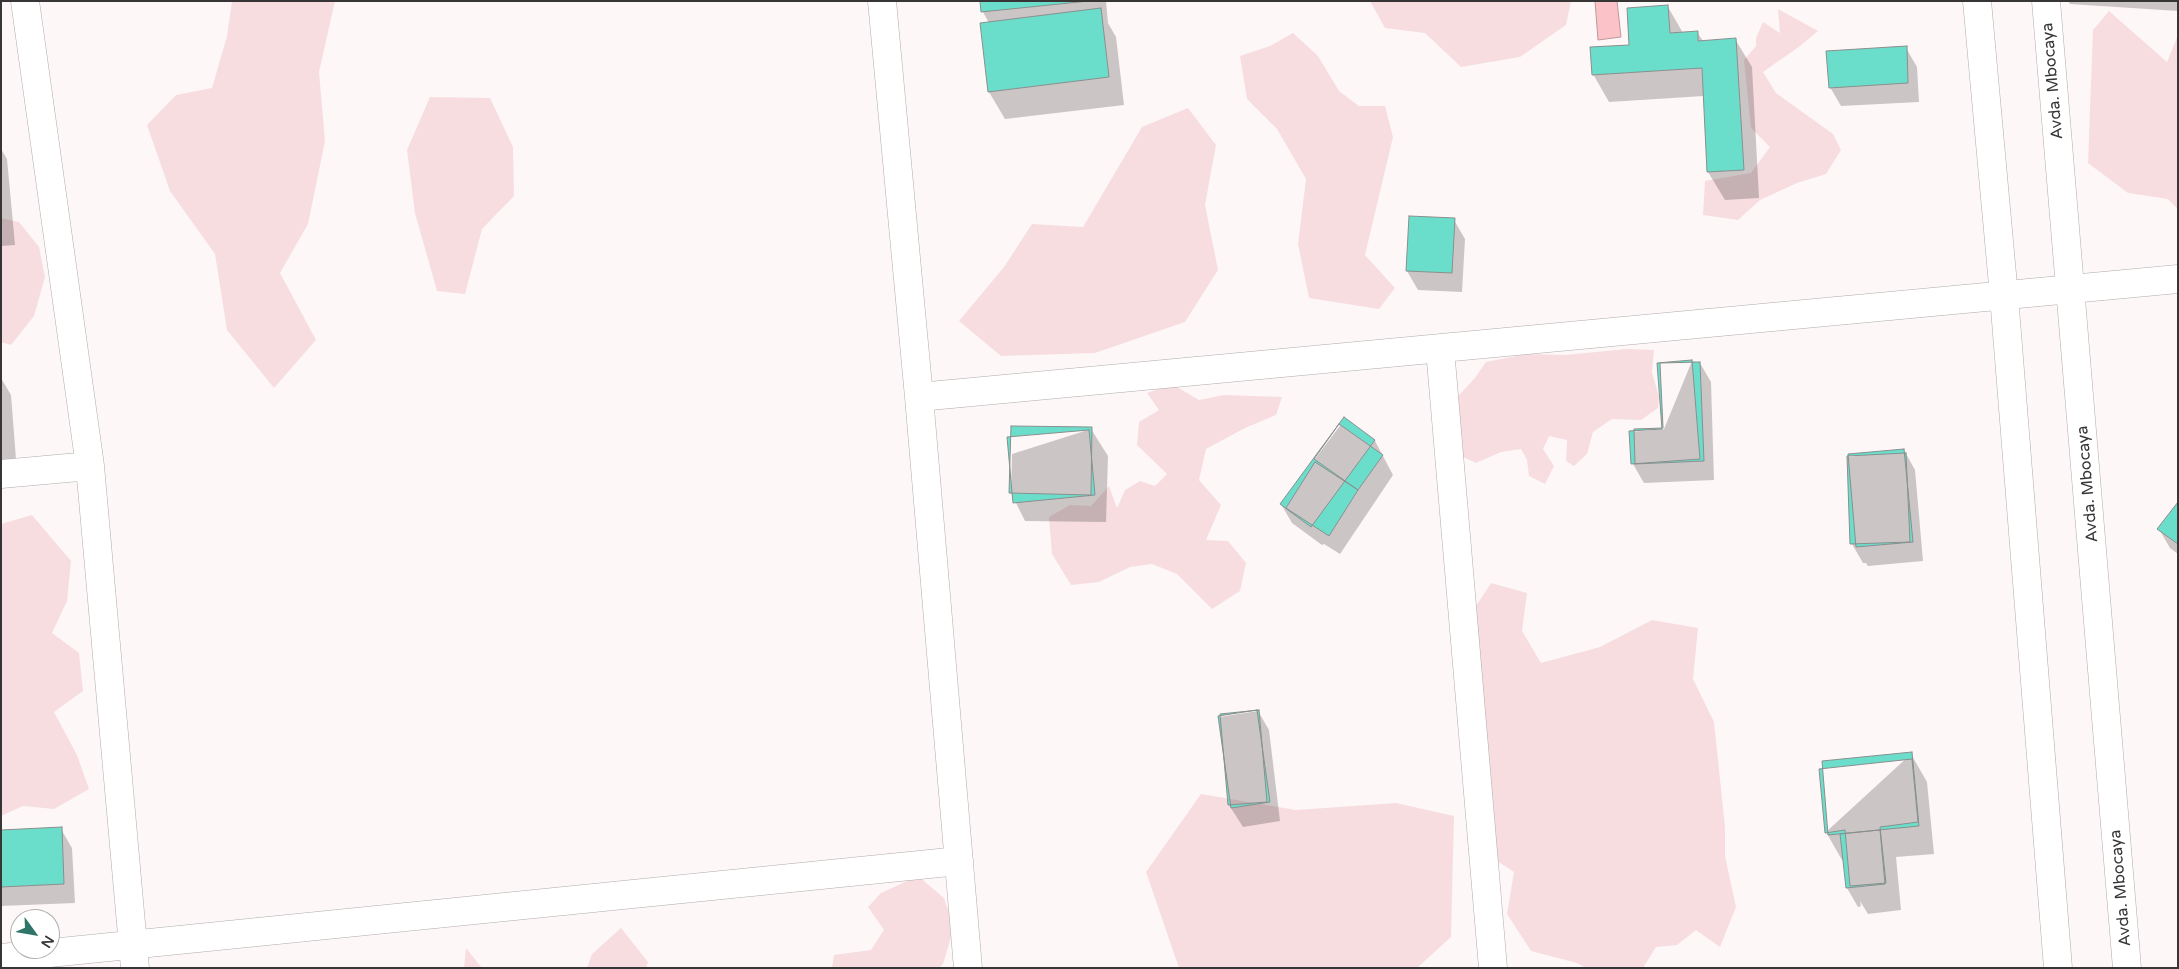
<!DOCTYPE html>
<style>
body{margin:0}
#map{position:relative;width:2179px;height:969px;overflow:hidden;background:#fef7f8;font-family:"Varela Round",sans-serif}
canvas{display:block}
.frame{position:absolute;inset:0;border:2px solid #373535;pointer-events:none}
.north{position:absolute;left:10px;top:909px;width:50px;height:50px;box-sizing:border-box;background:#fff;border:1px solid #afaeae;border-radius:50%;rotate:122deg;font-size:14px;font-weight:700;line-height:20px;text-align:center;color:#373535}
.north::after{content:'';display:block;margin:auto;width:18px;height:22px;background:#30756a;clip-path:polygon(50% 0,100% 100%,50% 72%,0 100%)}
</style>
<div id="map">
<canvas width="2179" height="969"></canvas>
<div class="frame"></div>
<div class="north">N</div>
</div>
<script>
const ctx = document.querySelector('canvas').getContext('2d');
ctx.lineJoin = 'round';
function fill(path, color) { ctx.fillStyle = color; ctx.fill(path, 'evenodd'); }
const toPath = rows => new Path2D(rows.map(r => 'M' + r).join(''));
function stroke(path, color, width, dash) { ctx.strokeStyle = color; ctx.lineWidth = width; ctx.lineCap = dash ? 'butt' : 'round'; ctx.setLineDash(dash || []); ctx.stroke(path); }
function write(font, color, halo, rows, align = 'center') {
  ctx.font = font + ' "Varela Round",sans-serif'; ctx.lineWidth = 4.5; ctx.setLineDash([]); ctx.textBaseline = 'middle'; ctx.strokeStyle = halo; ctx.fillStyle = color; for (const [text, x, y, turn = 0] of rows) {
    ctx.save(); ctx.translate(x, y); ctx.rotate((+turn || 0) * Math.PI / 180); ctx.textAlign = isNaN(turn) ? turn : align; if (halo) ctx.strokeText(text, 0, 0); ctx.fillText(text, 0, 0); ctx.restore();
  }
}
fill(toPath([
 [232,1,335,1,319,72,325,141,308,224,280,273,316,340,274,388,227,330,215,254,170,191,147,125,176,95,212,88,227,36],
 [1370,1,1571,1,1566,25,1520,57,1461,67,1425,33,1385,28],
 [1778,9,1818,31,1800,46,1763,72,1776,93,1833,134,1841,150,1826,174,1797,183,1760,200,1738,220,1703,215,1705,181,1751,173,1770,147,1751,128,1744,60,1756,46,1756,38,1763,22,1780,33],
 [2109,11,2167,62,2178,35,2178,209,2168,199,2128,193,2088,163,2093,30],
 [1293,33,1318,56,1339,91,1359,106,1385,106,1393,137,1365,255,1395,288,1379,309,1309,298,1298,244,1306,179,1277,129,1247,99,1240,56,1270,46],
 [430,97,490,98,513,147,514,196,482,229,465,294,437,291,415,213,407,150],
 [1188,108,1216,145,1205,205,1218,270,1185,322,1095,353,1001,356,959,321,1004,267,1032,224,1083,227,1142,127],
 [1,218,19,222,39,247,45,277,34,316,11,345,1,342],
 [1627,349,1654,350,1652,372,1659,397,1658,408,1641,420,1612,419,1593,432,1587,454,1574,466,1566,461,1567,440,1549,436,1543,449,1554,466,1545,484,1529,476,1527,460,1521,449,1501,452,1476,463,1463,457,1450,405,1474,379,1486,362,1526,354,1565,355],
 [1172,384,1199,400,1224,395,1282,397,1276,415,1245,428,1206,449,1199,480,1221,505,1206,540,1228,541,1246,563,1240,591,1212,609,1177,574,1152,564,1130,567,1099,582,1071,585,1052,554,1049,517,1070,505,1091,506,1109,486,1117,508,1125,490,1140,481,1155,486,1167,474,1137,445,1139,422,1159,410,1147,393],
 [32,515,71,561,67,601,52,633,79,653,83,691,54,712,77,755,89,789,54,809,23,806,1,816,1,524],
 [1491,583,1527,593,1522,631,1541,663,1600,647,1652,620,1698,628,1693,679,1714,722,1725,827,1725,856,1736,907,1720,947,1696,930,1677,945,1656,947,1643,968,1586,968,1577,963,1531,951,1507,914,1514,872,1483,852,1465,670,1476,606],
 [1201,794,1296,810,1396,803,1454,816,1451,937,1417,968,1179,968,1146,872],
 [918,876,944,898,954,927,943,964,939,968,832,968,834,955,871,950,884,930,868,907,881,893],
 [621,928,648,962,646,968,587,968,592,954],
 [466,948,482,968,464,968]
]), '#f7dde0');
const water = toPath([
 [1595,1,1617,1,1621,37,1598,40,1595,1]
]);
fill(water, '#fbc2c8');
stroke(water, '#c0989c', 1);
fill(toPath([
 [982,1,1106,1,1108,23,1116,37,1124,105,1005,119,989,92,989,23,983,12],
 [2068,1,2178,1,2178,11,2070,4],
 [1668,7,1683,33,1697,32,1703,41,1735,39,1752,67,1759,198,1725,200,1708,172,1704,96,1609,102,1593,74,1630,46],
 [1906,48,1917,67,1919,102,1841,106,1830,87],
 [1,149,7,159,15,245,1,246],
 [1454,220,1465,239,1462,292,1418,290,1407,271],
 [1692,361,1700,363,1711,382,1714,480,1644,483,1633,464,1630,432,1664,429],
 [1,378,11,395,16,459,1,460],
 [1345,419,1375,441,1393,475,1340,554,1324,544,1322,545,1292,523,1281,504],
 [1091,429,1108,456,1106,522,1025,521,1011,493,1012,454],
 [1904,450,1915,470,1923,561,1868,566,1866,563,1863,563,1852,544,1848,457],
 [2178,504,2178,554,2170,548,2159,529],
 [1258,711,1269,730,1280,821,1243,827,1229,805,1219,717],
 [1911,754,1927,782,1934,854,1896,857,1901,910,1868,914,1860,901,1861,906,1858,907,1847,888,1844,860,1842,860,1826,832],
 [61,829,72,848,75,903,1,906,1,831]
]), '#0003');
const building = toPath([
 [980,1,1089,1,981,12,980,1],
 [1668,5,1670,33,1698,31,1698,41,1736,38,1744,170,1707,172,1702,68,1592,75,1590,47,1629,45,1627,8,1668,5],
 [1101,8,1109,77,988,92,980,23,1101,8],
 [1907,46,1908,83,1829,88,1826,51,1907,46],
 [1409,216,1455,218,1452,273,1406,271,1409,216],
 [1692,360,1700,459,1631,464,1629,431,1662,429,1657,363,1692,360],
 [1700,362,1704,461,1635,464,1634,429,1663,428,1660,363,1700,362],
 [1344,417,1375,440,1311,527,1280,504,1344,417],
 [1339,424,1383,455,1358,490,1314,459,1339,424],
 [1011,426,1092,427,1091,495,1009,493,1011,426],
 [1089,430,1095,495,1013,503,1007,437,1089,430],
 [1904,449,1913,542,1856,547,1848,454,1904,449],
 [1906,453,1910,542,1850,544,1847,456,1906,453],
 [1315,462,1358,490,1329,536,1286,508,1315,462],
 [2178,502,2178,544,2157,529,2178,502],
 [1257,710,1270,802,1231,808,1218,716,1257,710],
 [1259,710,1267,802,1228,805,1220,714,1259,710],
 [1912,752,1919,826,1828,835,1822,761,1912,752],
 [1912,759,1918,822,1880,827,1886,883,1850,886,1845,830,1825,833,1819,769,1912,759],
 [62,827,64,884,1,887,1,830,62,827],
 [1880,830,1885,884,1846,888,1840,834,1880,830]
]);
fill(building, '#6bdecb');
stroke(building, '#898f8d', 1);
const minor = toPath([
 [25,1,90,466,135,968],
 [882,1,919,397,968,968],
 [1977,1,2004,296,2058,968],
 [2046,1,2127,968],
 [1440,349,1493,968],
 [919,397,2178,279],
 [1,474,90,466],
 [1,958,959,861]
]);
stroke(minor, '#b0aaab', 29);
stroke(minor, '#fff', 28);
write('16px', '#373535', '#fff', [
 ["Avda. Mbocaya",2053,81,-95],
 ["Avda. Mbocaya",2088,484,-95],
 ["Avda. Mbocaya",2121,888,-95]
]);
</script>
